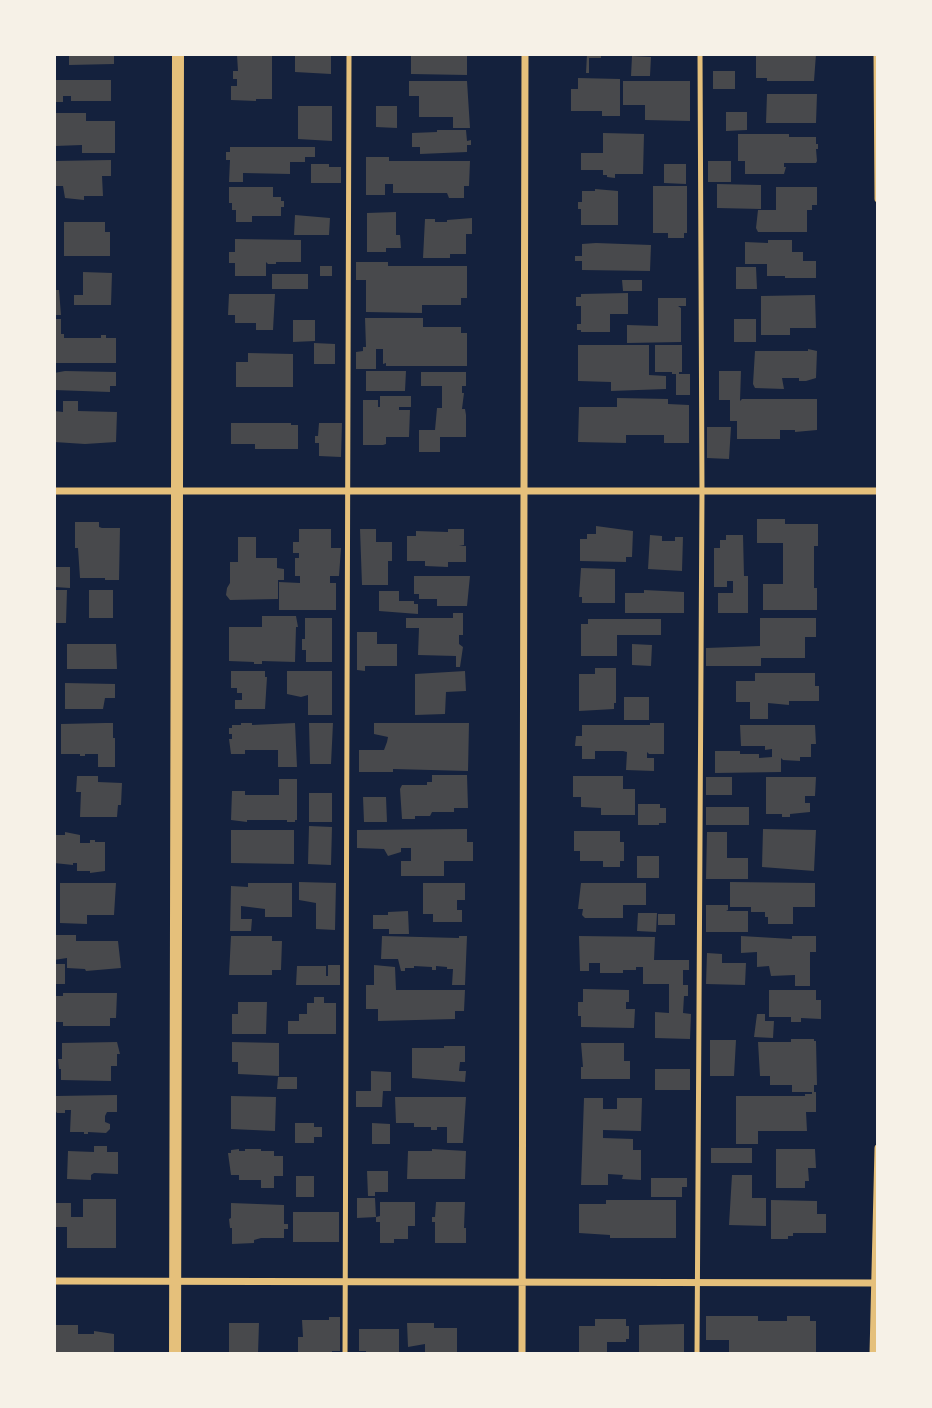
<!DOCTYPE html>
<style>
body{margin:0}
#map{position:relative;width:932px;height:1408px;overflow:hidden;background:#14213d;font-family:"Roboto Condensed",sans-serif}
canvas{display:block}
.frame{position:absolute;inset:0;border:56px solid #f6f1e7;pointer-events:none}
</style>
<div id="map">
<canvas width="932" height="1408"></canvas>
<div class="frame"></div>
</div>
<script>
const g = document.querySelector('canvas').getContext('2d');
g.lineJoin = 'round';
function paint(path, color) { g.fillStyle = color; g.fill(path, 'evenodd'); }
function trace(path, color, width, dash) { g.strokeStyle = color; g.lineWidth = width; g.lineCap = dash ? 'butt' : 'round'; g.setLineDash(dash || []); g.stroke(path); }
paint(new Path2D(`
 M 69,54 L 114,54 L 114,64 L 69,65 Z
 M 295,54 L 331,54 L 331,74 L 295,72 Z
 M 411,54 L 467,54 L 467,75 L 411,74 Z
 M 587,54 L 601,54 L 601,58 L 589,58 L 589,73 L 586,73 Z
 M 756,54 L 816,54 L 814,81 L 767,81 L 767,78 L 756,78 Z
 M 237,55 L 272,55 L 272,99 L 256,99 L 256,101 L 231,100 L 231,86 L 237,86 L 237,79 L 233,79 L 233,71 L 238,71 Z
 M 632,56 L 651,57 L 650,76 L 631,76 Z
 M 713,71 L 735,71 L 735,89 L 713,89 Z
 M 578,78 L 620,79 L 620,116 L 602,116 L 602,111 L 571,111 L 571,89 L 578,89 Z
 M 54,80 L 111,80 L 111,101 L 71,101 L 71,96 L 63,96 L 63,102 L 54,102 Z
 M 409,81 L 467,81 L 470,128 L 453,128 L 453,117 L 419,117 L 419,96 L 409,96 Z
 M 623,81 L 690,81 L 690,121 L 645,120 L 645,105 L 623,105 Z
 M 767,94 L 817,94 L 816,123 L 766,123 Z
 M 298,106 L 332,106 L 332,141 L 298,139 Z
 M 376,106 L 397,106 L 397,128 L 376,127 Z
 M 726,112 L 747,112 L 747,130 L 726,131 Z
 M 55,113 L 86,113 L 86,121 L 115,121 L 115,153 L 82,153 L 82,145 L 55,146 Z
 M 437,130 L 466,130 L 467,141 L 471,140 L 471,145 L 467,145 L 467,152 L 420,154 L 420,147 L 412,147 L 412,133 L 437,132 Z
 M 603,133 L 644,134 L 643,174 L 615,174 L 615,178 L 607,177 L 607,175 L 603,175 L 603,170 L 581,170 L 581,153 L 603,153 Z
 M 738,134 L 789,134 L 789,137 L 816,137 L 816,144 L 818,144 L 818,149 L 816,149 L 817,161 L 816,163 L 784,163 L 784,167 L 786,167 L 784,174 L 745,174 L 745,161 L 738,161 Z
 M 230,147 L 315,147 L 315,157 L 305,157 L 305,162 L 290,162 L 290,174 L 243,173 L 243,182 L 229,182 L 230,160 L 226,160 L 226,152 L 230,152 Z
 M 366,157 L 389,157 L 389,161 L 470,161 L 469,186 L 464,186 L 464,198 L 449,198 L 447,193 L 393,193 L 393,184 L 385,184 L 385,195 L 366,195 Z
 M 111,160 L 111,176 L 102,176 L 103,196 L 84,196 L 84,200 L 65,198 L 63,186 L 54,186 L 54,161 Z
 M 708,161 L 731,161 L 731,182 L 708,182 Z
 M 311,164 L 329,164 L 329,167 L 341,167 L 341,183 L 311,183 Z
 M 664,164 L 686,164 L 686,184 L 664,183 Z
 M 717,184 L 761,185 L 761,209 L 717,208 Z
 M 653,186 L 687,186 L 687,233 L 684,233 L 684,238 L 668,238 L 668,233 L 653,233 Z
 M 229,187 L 273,187 L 273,197 L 281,197 L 281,201 L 284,201 L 284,207 L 281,207 L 281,216 L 252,216 L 252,222 L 236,222 L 236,210 L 232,210 L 232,203 L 229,203 Z
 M 776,187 L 817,187 L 817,205 L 812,205 L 812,210 L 807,210 L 807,232 L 758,232 L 756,228 L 758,210 L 776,210 Z
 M 595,189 L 618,191 L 618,225 L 581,225 L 581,209 L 578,209 L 578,202 L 582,202 L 582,191 L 595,191 Z
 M 396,212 L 396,235 L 400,235 L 401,248 L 386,248 L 386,252 L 367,252 L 367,213 Z
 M 295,215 L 330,218 L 329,235 L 294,235 Z
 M 472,218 L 472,234 L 466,234 L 466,254 L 450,254 L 450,258 L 423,258 L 425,219 L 435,219 L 435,222 L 447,222 L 447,220 Z
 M 64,222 L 105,222 L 105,232 L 110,232 L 110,256 L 64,256 Z
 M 235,239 L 301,240 L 301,262 L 276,262 L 276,264 L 268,264 L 266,262 L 266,276 L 235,276 L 235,263 L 229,263 L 229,252 L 235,252 Z
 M 768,240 L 792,240 L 792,252 L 803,252 L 803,261 L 816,261 L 816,278 L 785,278 L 785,276 L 767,276 L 767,264 L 745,264 L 745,242 L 768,243 Z
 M 596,243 L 651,245 L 650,271 L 582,270 L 582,261 L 575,261 L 575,256 L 582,256 L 582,244 Z
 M 356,262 L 388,262 L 388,266 L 467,266 L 467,298 L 461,298 L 461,305 L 422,305 L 422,313 L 366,312 L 366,280 L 356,280 Z
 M 320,266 L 332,266 L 332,276 L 320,276 Z
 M 736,267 L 756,267 L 757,289 L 736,289 Z
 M 83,272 L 112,273 L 111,305 L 74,305 L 74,295 L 83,295 Z
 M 272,274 L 308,274 L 308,289 L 272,289 Z
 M 622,280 L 642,280 L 642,291 L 623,291 Z
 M 54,290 L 59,290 L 61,315 L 54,315 Z
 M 628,293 L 628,314 L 610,314 L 610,332 L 581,332 L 581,330 L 577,330 L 577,324 L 581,324 L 581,306 L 576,306 L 576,297 L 581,297 L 581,294 Z
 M 229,294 L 275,294 L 273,330 L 256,330 L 256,323 L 235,323 L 235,315 L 228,315 Z
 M 815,295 L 816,328 L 790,328 L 790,335 L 761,335 L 761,296 Z
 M 658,298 L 686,298 L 686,306 L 678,306 L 681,308 L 681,342 L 627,343 L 627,325 L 658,326 Z
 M 365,318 L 423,318 L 423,327 L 461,327 L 461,333 L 467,333 L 467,366 L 386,366 L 386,363 L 383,364 L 383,349 L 376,349 L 376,369 L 356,369 L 356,352 L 363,351 L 363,347 L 366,347 Z
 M 54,319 L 61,319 L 61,334 L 64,334 L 64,338 L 101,338 L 101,335 L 106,335 L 106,338 L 116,338 L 116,363 L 54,363 Z
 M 734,319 L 756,319 L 756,342 L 734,342 Z
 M 293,320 L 315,320 L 315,341 L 293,342 Z
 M 314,343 L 335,344 L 335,364 L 314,364 Z
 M 578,345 L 649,345 L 649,375 L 666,376 L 666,389 L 611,391 L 611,382 L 578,381 Z
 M 655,345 L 682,345 L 682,372 L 679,372 L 679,374 L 690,374 L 690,395 L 676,395 L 676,374 L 672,374 L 672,372 L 655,372 Z
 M 808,349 L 817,351 L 816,378 L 806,381 L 799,381 L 799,378 L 782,378 L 784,389 L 755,388 L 753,384 L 755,351 L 808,351 Z
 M 248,353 L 293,354 L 293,387 L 236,387 L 236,362 L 248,362 Z
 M 65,371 L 116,372 L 116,386 L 110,386 L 110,392 L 54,390 L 54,373 Z
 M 366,371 L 406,371 L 405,391 L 366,391 Z
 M 719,371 L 741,371 L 740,401 L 742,399 L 817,399 L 817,430 L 795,432 L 795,430 L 780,430 L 780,439 L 737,439 L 737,421 L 730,421 L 730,400 L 719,400 Z
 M 421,372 L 466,372 L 466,386 L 462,386 L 462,393 L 464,393 L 462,409 L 465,409 L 466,415 L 466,437 L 440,437 L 440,452 L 419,452 L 419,430 L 435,430 L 437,408 L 442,408 L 442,386 L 421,386 Z
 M 380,396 L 411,396 L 411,407 L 399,407 L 399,410 L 410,410 L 409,437 L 386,437 L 386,444 L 383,445 L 363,445 L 363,400 L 378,400 L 378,407 L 380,407 Z
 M 617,398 L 668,399 L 668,404 L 689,405 L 689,443 L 664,443 L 664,435 L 626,435 L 626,443 L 578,442 L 579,407 L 617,407 Z
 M 63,401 L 78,401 L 78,411 L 117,412 L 116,442 L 85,444 L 54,442 L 54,411 L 63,412 Z
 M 231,423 L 291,423 L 291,425 L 298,425 L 298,449 L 255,449 L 255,444 L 231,444 Z
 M 319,423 L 342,423 L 341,457 L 319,456 L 319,443 L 315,443 L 315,436 L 318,436 Z
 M 707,427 L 731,427 L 729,459 L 707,458 Z
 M 757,519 L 785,519 L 785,524 L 818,524 L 818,546 L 814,546 L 814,588 L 817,588 L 817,610 L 763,610 L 763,584 L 783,584 L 783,543 L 757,543 Z
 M 75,522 L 99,522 L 99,527 L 102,528 L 120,528 L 119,580 L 105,580 L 105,578 L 80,578 L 78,548 L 75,548 Z
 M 596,526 L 633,531 L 632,557 L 626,557 L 626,562 L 580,561 L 580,539 L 587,539 L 587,534 L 596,534 Z
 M 299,529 L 331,529 L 331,548 L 341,548 L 339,576 L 330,576 L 330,583 L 336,583 L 336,610 L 279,610 L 279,582 L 300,583 L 300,576 L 295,576 L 295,558 L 299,558 L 299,553 L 293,553 L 293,542 L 299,542 Z
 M 360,529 L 376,529 L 376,542 L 392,542 L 392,561 L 388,561 L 388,585 L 362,585 Z
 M 448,529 L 464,529 L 464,545 L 459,546 L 466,546 L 466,562 L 448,562 L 448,567 L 425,566 L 425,561 L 407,561 L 407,536 L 416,536 L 416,531 L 448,532 Z
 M 650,535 L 662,536 L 662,541 L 675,541 L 675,537 L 683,537 L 682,571 L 648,569 Z
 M 726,535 L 743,535 L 744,576 L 748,576 L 748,613 L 718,613 L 718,593 L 733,593 L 733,581 L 727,581 L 727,587 L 714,587 L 714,548 L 720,548 L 720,540 L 726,540 Z
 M 238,537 L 256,537 L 256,558 L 277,558 L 277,568 L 284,569 L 284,580 L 278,580 L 278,599 L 230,600 L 226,595 L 227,588 L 230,583 L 230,562 L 238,562 Z
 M 54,567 L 70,567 L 70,588 L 54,587 Z
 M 581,568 L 615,569 L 615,603 L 582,603 L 582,597 L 579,597 Z
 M 414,576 L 470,576 L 467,606 L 437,606 L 437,599 L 419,599 L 419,594 L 414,594 Z
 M 54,590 L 67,590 L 66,623 L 54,623 Z
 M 89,590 L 113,590 L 113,618 L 89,618 Z
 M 644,590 L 684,592 L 684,613 L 625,613 L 625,593 L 644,593 Z
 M 379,591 L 399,591 L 399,601 L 414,601 L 414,604 L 418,604 L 418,614 L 379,611 Z
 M 453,613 L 463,613 L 463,635 L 459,635 L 459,644 L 463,647 L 460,667 L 456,667 L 456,656 L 418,655 L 419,628 L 406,628 L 406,618 L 453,618 Z
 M 262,616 L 296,616 L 298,627 L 296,627 L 295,662 L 262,661 L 262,664 L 254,664 L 254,662 L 229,661 L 229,627 L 262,627 Z
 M 305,618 L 332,618 L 332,662 L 306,662 L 306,650 L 302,650 L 302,639 L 305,639 Z
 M 760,618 L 816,618 L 816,637 L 805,637 L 805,658 L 761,658 L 761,666 L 706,666 L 706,648 L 760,646 Z
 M 588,619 L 661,619 L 661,635 L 617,635 L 617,656 L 581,656 L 581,624 L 588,624 Z
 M 357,632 L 377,632 L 377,644 L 397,644 L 397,666 L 365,666 L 365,671 L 357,670 Z
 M 67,644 L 116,644 L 117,669 L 67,669 Z
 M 632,644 L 652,645 L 651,666 L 632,665 Z
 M 595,668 L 616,668 L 616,703 L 614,703 L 614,709 L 579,711 L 579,674 L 595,674 Z
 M 231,671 L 265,671 L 265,677 L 267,677 L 265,709 L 235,709 L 235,700 L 242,700 L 242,693 L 237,693 L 237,688 L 231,688 Z
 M 287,671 L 332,671 L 332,715 L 308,715 L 308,695 L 301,697 L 287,694 Z
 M 465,671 L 466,691 L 446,692 L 445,714 L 415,715 L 415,674 Z
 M 755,673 L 815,673 L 815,686 L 819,686 L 819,701 L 789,701 L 789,705 L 768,703 L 768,719 L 750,719 L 750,702 L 736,702 L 736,681 L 755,681 Z
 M 65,683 L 115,684 L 115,698 L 105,698 L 103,709 L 65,709 Z
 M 624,697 L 649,697 L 649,720 L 624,720 Z
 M 105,723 L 113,723 L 113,738 L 115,738 L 115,767 L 98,767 L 98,754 L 85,754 L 85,756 L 80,756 L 80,754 L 61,754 L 61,724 Z
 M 241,723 L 252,723 L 252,725 L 295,723 L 297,767 L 278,767 L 278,750 L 245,750 L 245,754 L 231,754 L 229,739 L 232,739 L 232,734 L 229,734 L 229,728 L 232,728 L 232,725 L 241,725 Z
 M 309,723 L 333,723 L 331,764 L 310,764 Z
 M 374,723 L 469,723 L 468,771 L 393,769 L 393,772 L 359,772 L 359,750 L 384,750 L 387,742 L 388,737 L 374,734 Z
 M 650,723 L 664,723 L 664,754 L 649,754 L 647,752 L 647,758 L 654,758 L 654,771 L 626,770 L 627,752 L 623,751 L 595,751 L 595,759 L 582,759 L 582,746 L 575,746 L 576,736 L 582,736 L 582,725 L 650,725 Z
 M 740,725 L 815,725 L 816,744 L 811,744 L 811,757 L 800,757 L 800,761 L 783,760 L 781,758 L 781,772 L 715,773 L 715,751 L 740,751 L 740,754 L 759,754 L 759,758 L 772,757 L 772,749 L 765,750 L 765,746 L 741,746 Z
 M 432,775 L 467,775 L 468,808 L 454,808 L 454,812 L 432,812 L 430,816 L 415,816 L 415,819 L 402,819 L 400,789 L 402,785 L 427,785 L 427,782 L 432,782 Z
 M 77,776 L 98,776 L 98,782 L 122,783 L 121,805 L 118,805 L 117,817 L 80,817 L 81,792 L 76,792 Z
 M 573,776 L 623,776 L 623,789 L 635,789 L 635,815 L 601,815 L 601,808 L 581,807 L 581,797 L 573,797 Z
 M 706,777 L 732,777 L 732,795 L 706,795 Z
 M 766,777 L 816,777 L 815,796 L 805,796 L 805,803 L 810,803 L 810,812 L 790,814 L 790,817 L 782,817 L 782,814 L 766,814 Z
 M 279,779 L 297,779 L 297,820 L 295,820 L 295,822 L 287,822 L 287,820 L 247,820 L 247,822 L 231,820 L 232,791 L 245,791 L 245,795 L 279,795 Z
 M 309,793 L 332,793 L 332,822 L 309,822 Z
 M 363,797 L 386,797 L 387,822 L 364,822 Z
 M 638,804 L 660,804 L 660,808 L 666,808 L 666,823 L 659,823 L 659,825 L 638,825 Z
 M 706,807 L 749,807 L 749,825 L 706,825 Z
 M 309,826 L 332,827 L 331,865 L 308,864 Z
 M 467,829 L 467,842 L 473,842 L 473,861 L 444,861 L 444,876 L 401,876 L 401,861 L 411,861 L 411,848 L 401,848 L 401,852 L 388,856 L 384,849 L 357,848 L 357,830 Z
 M 763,829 L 816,830 L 814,871 L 762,867 Z
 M 231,830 L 294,830 L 294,864 L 231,863 Z
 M 574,831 L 620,831 L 620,842 L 624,842 L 624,861 L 620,861 L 620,867 L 603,867 L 603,861 L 580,861 L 580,851 L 574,851 Z
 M 65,832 L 80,835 L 80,843 L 90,843 L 90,840 L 95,840 L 95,842 L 105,842 L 105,871 L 90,873 L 90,871 L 77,871 L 77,863 L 73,863 L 73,865 L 54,863 L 54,835 L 65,835 Z
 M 707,832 L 727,832 L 727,858 L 748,858 L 748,879 L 706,879 Z
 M 637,856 L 659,856 L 659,878 L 637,878 Z
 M 299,882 L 336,883 L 335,930 L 316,929 L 316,903 L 299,900 Z
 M 730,882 L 815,883 L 815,907 L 793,907 L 793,924 L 768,924 L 768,917 L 765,917 L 765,912 L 751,912 L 751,907 L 730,907 Z
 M 60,883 L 116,883 L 114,915 L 87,915 L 87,924 L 60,923 Z
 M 248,883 L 292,883 L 292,917 L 265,917 L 265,909 L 241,906 L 241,919 L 252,919 L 251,931 L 230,931 L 231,886 L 248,887 Z
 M 423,883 L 465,883 L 465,900 L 457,900 L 457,910 L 462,910 L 462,922 L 433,922 L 433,914 L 423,914 Z
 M 581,883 L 646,883 L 646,905 L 623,905 L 623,918 L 585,918 L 582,915 L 583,909 L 578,909 Z
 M 706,905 L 728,905 L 728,910 L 726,911 L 748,911 L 748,932 L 706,932 Z
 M 408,911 L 409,934 L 389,934 L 389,929 L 373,929 L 373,915 L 388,915 L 388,912 Z
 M 638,913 L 657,913 L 656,932 L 637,931 Z
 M 658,914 L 675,914 L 675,925 L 658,925 Z
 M 54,935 L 76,935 L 76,941 L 118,941 L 121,968 L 86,971 L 85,969 L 67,968 L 67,958 L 54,960 Z
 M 231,936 L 272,936 L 272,941 L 282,941 L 281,970 L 272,970 L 272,975 L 229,975 Z
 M 382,936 L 459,938 L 459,936 L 467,936 L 465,985 L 452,985 L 453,969 L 447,969 L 447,967 L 436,966 L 436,970 L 432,970 L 432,967 L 414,966 L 414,968 L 405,968 L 405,971 L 401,971 L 398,959 L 381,959 Z
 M 579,936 L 655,937 L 654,960 L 689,960 L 689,970 L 683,970 L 683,985 L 688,985 L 688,996 L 684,996 L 683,1013 L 691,1014 L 690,1039 L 655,1038 L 655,1012 L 669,1013 L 669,984 L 643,984 L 643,967 L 636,967 L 636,970 L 623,970 L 623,973 L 600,973 L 600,963 L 589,963 L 589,971 L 580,971 Z
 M 741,936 L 792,939 L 792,936 L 816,936 L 816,952 L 810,952 L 810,986 L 795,986 L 795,975 L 771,976 L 769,966 L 757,967 L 757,952 L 741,953 Z
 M 707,953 L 722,954 L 722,963 L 746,963 L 745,985 L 706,984 Z
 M 54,964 L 65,964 L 65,984 L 54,984 Z
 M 328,965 L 340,965 L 340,985 L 296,985 L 297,966 L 326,966 L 326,976 L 328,976 Z
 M 374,965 L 395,967 L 396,990 L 465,990 L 464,1011 L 455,1011 L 455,1019 L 378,1021 L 378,1009 L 366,1009 L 366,985 L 374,985 Z
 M 583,989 L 629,990 L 629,1002 L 626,1002 L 626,1009 L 635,1009 L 634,1028 L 581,1027 L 581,1016 L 578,1016 L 578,1002 L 583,1002 Z
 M 769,990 L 816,990 L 816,1000 L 821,1000 L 821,1019 L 801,1018 L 801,1022 L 791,1022 L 791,1017 L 769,1017 Z
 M 63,993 L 117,993 L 116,1018 L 110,1018 L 110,1026 L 63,1026 L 63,1022 L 54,1022 L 54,996 L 63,996 Z
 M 314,997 L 324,997 L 324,1003 L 336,1003 L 336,1034 L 288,1034 L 288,1021 L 299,1021 L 299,1014 L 307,1014 L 307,1003 L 314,1003 Z
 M 238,1002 L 267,1002 L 266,1034 L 232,1034 L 232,1014 L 238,1014 Z
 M 757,1014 L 765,1014 L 765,1021 L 774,1021 L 773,1038 L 754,1037 Z
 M 791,1039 L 814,1039 L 814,1041 L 816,1041 L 817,1085 L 814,1085 L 814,1092 L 792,1092 L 792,1085 L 770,1085 L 770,1076 L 760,1076 L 758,1042 L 791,1042 Z
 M 710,1040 L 736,1040 L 734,1076 L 710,1076 Z
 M 117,1042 L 120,1054 L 117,1054 L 117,1066 L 111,1066 L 111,1081 L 61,1080 L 61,1069 L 59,1069 L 58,1059 L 62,1059 L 62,1043 Z
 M 232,1042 L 279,1043 L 279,1076 L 238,1074 L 238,1062 L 232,1062 Z
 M 581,1043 L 624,1043 L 624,1061 L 630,1061 L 630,1079 L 581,1079 L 581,1067 L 583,1067 Z
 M 444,1046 L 465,1046 L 465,1062 L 460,1062 L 459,1071 L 466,1071 L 465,1082 L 412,1078 L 412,1048 L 444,1048 Z
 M 655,1069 L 690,1069 L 690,1090 L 655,1090 Z
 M 371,1071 L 391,1072 L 391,1091 L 383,1091 L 382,1107 L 356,1107 L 356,1091 L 371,1091 Z
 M 278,1077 L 297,1077 L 297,1089 L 277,1089 Z
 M 812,1092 L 816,1092 L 816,1112 L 806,1112 L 807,1131 L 758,1131 L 758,1144 L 736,1144 L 736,1096 L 805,1096 L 805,1094 L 812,1094 Z
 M 117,1095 L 117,1112 L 107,1112 L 105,1116 L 105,1122 L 110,1124 L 110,1129 L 106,1133 L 88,1132 L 88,1134 L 84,1134 L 84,1132 L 70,1132 L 71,1110 L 65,1110 L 65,1113 L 57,1113 L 55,1110 L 56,1096 Z
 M 231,1096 L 276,1097 L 275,1131 L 231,1129 Z
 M 395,1097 L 466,1097 L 463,1143 L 447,1143 L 447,1127 L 437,1127 L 437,1130 L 431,1130 L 431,1127 L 414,1127 L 414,1123 L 396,1123 Z
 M 584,1098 L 603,1098 L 603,1109 L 617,1109 L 617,1098 L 642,1098 L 641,1131 L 603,1130 L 603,1138 L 633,1139 L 633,1150 L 641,1150 L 641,1180 L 622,1179 L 623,1175 L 608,1174 L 608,1185 L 581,1185 Z
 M 295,1123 L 314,1123 L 314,1127 L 322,1127 L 322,1137 L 314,1137 L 314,1143 L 295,1143 Z
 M 372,1123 L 390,1124 L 390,1144 L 372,1144 Z
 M 94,1146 L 107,1146 L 107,1152 L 118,1152 L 118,1174 L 94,1173 L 91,1175 L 91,1180 L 67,1179 L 68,1151 L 94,1152 Z
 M 711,1148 L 752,1148 L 752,1163 L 711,1163 Z
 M 239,1149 L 239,1151 L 245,1151 L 245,1149 L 261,1149 L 261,1151 L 274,1151 L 274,1156 L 283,1156 L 283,1176 L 274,1176 L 274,1188 L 261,1188 L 261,1180 L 239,1180 L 239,1175 L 231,1175 L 228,1153 L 231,1153 L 231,1150 Z
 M 432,1149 L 466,1151 L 465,1179 L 407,1179 L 408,1151 L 432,1151 Z
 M 776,1149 L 815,1149 L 816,1168 L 808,1168 L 809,1181 L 805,1181 L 805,1188 L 776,1188 Z
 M 367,1171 L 388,1171 L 388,1192 L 375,1192 L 375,1196 L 368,1196 Z
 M 732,1175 L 752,1175 L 752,1198 L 766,1198 L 766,1226 L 729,1225 Z
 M 296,1176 L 314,1176 L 314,1197 L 296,1197 Z
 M 651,1178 L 687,1178 L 687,1187 L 682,1187 L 682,1197 L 651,1197 Z
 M 357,1198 L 375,1198 L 376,1217 L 380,1216 L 380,1202 L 415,1202 L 415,1226 L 408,1226 L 408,1239 L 394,1239 L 394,1243 L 380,1243 L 380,1222 L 376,1222 L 376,1217 L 357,1218 Z
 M 83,1199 L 116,1199 L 116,1248 L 67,1248 L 67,1227 L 54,1227 L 54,1203 L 71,1203 L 71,1217 L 83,1217 Z
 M 606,1200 L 676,1200 L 676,1238 L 610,1238 L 610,1235 L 579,1233 L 579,1204 L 606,1204 Z
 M 771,1200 L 817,1201 L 817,1214 L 826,1214 L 826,1233 L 793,1233 L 793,1236 L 788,1236 L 788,1239 L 771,1239 Z
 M 436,1202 L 465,1202 L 464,1228 L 466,1228 L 466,1243 L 435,1243 L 435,1222 L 432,1222 L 432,1217 L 435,1217 Z
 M 231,1203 L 284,1205 L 284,1224 L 288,1224 L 288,1229 L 284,1229 L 284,1238 L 261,1238 L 254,1240 L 254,1243 L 232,1244 L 232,1228 L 230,1228 L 229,1219 L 231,1218 Z
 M 293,1212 L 339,1212 L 339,1242 L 293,1242 Z
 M 706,1316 L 758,1316 L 758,1321 L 787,1321 L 787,1316 L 810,1316 L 810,1321 L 816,1321 L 816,1354 L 729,1354 L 729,1340 L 706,1340 Z
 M 329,1317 L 340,1317 L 340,1351 L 332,1351 L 332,1354 L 298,1354 L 298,1337 L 303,1337 L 302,1320 L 329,1320 Z
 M 595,1319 L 626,1319 L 626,1326 L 629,1326 L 629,1339 L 626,1339 L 626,1342 L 607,1342 L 607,1354 L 579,1354 L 579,1326 L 595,1326 Z
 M 229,1323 L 259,1323 L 258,1354 L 229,1354 Z
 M 407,1323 L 434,1323 L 434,1328 L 457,1328 L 457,1354 L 425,1354 L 425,1344 L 408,1347 Z
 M 684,1324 L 684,1354 L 639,1354 L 639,1325 Z
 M 54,1325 L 78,1325 L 78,1334 L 94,1334 L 94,1331 L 114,1334 L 114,1354 L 54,1354 Z
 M 359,1329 L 399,1329 L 399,1354 L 366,1354 L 366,1351 L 359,1351 Z`), '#48494c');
trace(new Path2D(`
 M 345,1354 L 349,54
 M 697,1354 L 702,491 L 700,54`), '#e5c07b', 5);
trace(new Path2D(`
 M 877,54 L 878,199
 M 54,491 L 878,491
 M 54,1281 L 878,1283
 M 522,1354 L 525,54
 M 873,1354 L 878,1148`), '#e5c07b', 7);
trace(new Path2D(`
 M 175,1354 L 178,54`), '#e5c07b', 12);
</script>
